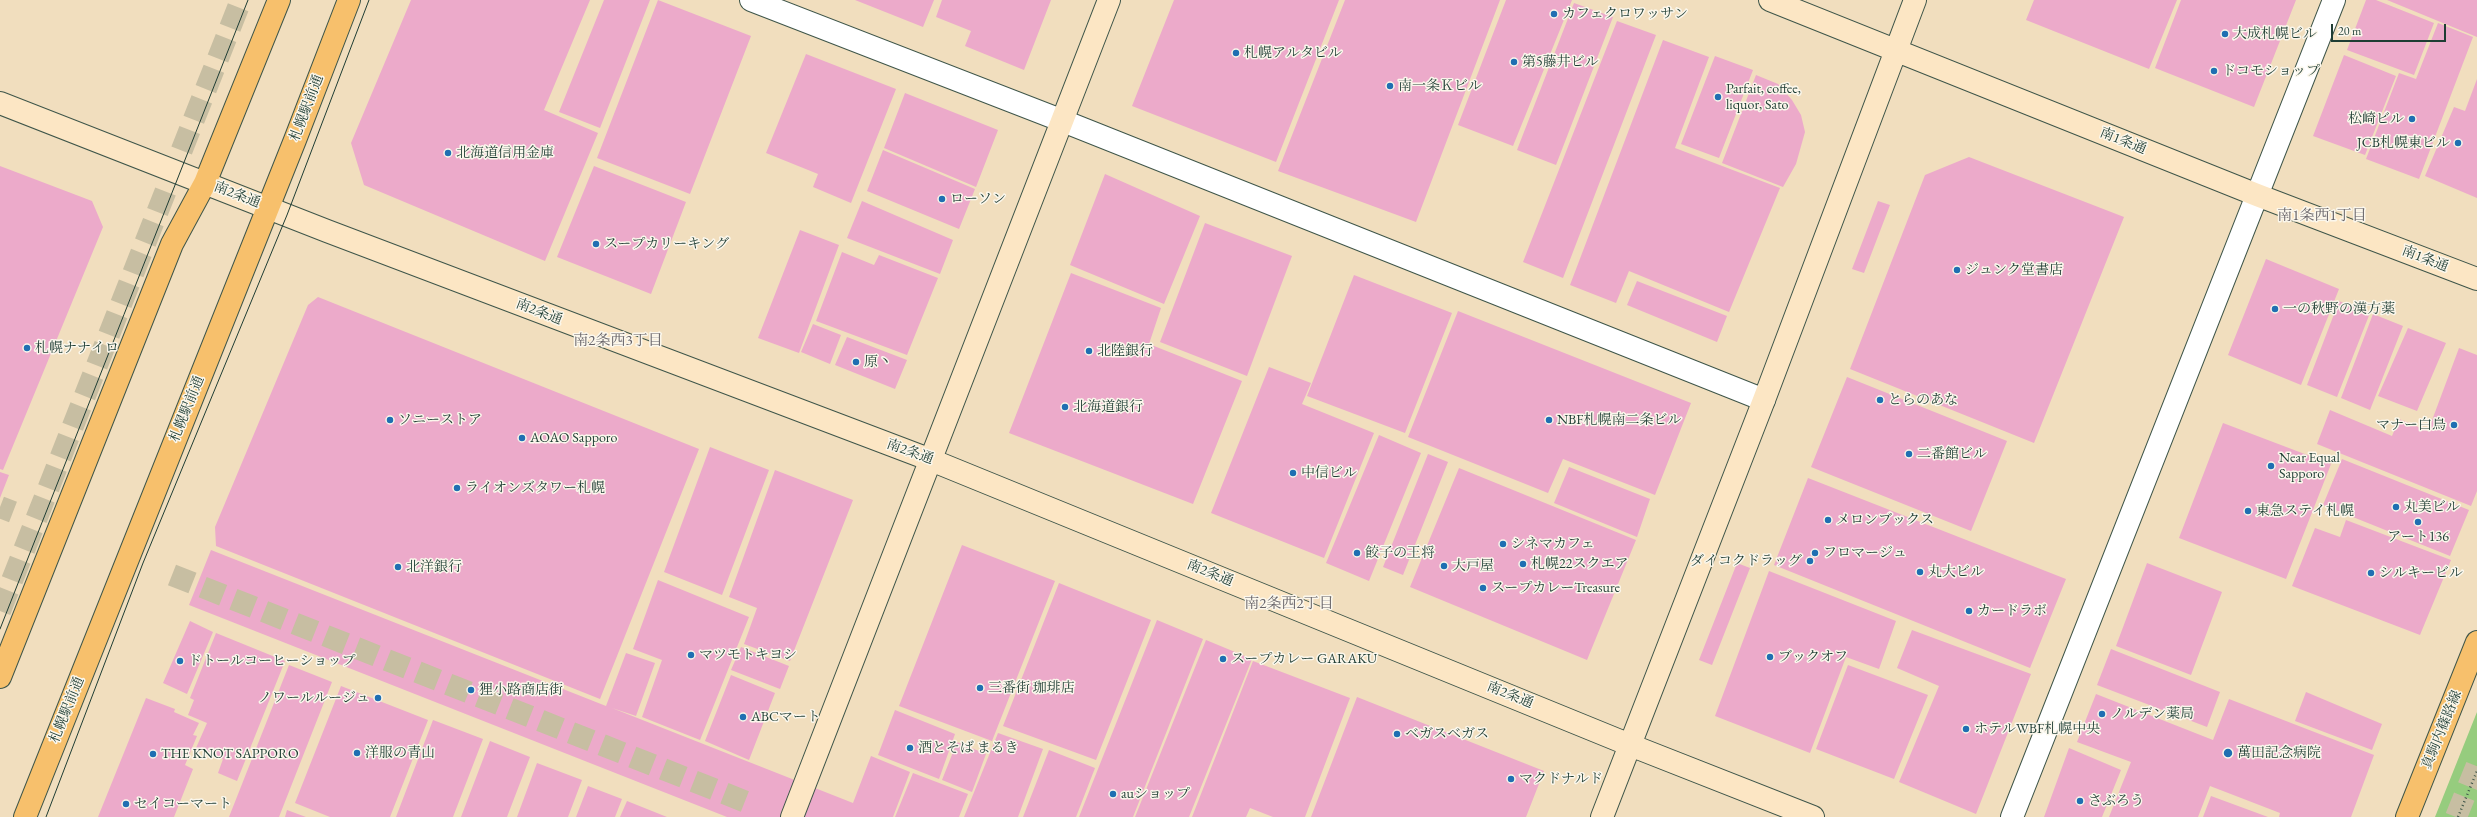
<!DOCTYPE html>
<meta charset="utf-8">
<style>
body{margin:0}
#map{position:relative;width:2477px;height:817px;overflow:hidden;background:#f1debe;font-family:"EB Garamond",serif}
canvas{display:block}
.scale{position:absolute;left:2331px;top:24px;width:115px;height:18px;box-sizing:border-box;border:2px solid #1f3d34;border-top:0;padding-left:5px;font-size:12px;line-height:14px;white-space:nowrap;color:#1f3d34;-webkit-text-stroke:3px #fbf7ec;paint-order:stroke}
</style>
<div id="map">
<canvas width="2477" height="817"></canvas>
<div class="scale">20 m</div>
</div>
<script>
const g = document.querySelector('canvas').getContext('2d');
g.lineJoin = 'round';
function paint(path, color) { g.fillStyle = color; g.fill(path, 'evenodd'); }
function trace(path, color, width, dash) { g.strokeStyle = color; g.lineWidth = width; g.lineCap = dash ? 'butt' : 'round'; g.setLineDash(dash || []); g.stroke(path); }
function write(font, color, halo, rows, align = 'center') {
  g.font = font + ' "EB Garamond","Noto Serif JP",serif'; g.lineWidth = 3; g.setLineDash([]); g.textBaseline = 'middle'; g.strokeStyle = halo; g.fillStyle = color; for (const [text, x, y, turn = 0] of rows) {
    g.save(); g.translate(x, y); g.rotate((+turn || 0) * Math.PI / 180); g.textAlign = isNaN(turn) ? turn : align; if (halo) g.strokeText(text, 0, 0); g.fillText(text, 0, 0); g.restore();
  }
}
paint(new Path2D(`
 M 2477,712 L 2477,817 L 2435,817 Z`), '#96cc7e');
paint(new Path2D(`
 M 411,0 L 590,0 L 544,110 L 598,133 L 545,261 L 364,185 L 351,143 Z
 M 604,0 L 650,0 L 600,128 L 559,112 Z
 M 658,0 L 751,36 L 690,194 L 597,158 Z
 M 855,0 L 934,0 L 923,27 Z
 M 942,0 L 1051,0 L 1024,70 L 965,46 L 971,31 L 936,17 Z
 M 1174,0 L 1339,0 L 1276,162 L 1132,106 Z
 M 1345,0 L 1500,0 L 1416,222 L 1278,171 Z
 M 1506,0 L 1572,0 L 1513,146 L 1458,125 Z
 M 2034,0 L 2177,0 L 2149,69 L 2026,20 Z
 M 2181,0 L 2296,0 L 2254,107 L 2155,68 Z
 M 2366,0 L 2376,0 L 2434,23 L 2414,75 L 2347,50 Z
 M 2387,0 L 2477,0 L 2477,37 Z
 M 1574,3 L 1613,17 L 1556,165 L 1517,150 Z
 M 1617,21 L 1656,35 L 1563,278 L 1523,262 Z
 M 2438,23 L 2473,37 L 2419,179 L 2366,159 L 2399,73 L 2416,79 Z
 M 1663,40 L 1709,57 L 1675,148 L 1780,188 L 1729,312 L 1629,271 L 1616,303 L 1570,285 Z
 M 806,54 L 896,89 L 851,203 L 813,187 L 818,174 L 766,153 Z
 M 2344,55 L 2396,76 L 2365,155 L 2313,136 Z
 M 1715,56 L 1753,70 L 1719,158 L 1681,144 Z
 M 1756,75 L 1778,84 L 1792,100 L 1801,115 L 1805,132 L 1796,164 L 1783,187 L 1722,163 Z
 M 2477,79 L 2477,198 L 2425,176 L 2454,107 L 2465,111 Z
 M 905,93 L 998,130 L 976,187 L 884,148 Z
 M 883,150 L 975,189 L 959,229 L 867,191 Z
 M 1969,157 L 2124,217 L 2034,443 L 1850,369 L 1925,175 Z
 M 0,166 L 92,201 L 103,227 L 3,470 L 0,469 Z
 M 594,166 L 686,202 L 651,294 L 557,257 Z
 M 1105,174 L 1200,216 L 1164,304 L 1070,265 Z
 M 862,201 L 953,240 L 940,274 L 847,238 Z
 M 1878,201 L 1890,205 L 1864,273 L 1852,269 Z
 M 1205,223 L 1292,256 L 1247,376 L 1160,342 Z
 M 800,230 L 839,245 L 799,353 L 758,338 Z
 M 842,252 L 874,265 L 879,255 L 938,278 L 907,355 L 816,321 Z
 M 2266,259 L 2339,289 L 2301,385 L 2228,355 Z
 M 1071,273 L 1161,308 L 1149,344 L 1242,381 L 1193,504 L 1009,433 Z
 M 1354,275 L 1452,313 L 1405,433 L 1307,396 Z
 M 1637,281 L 1727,316 L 1717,342 L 1627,305 Z
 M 318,297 L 699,449 L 600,699 L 216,546 L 215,527 L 308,305 Z
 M 2339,301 L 2370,313 L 2337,397 L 2307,385 Z
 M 1458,311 L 1691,403 L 1655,495 L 1563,459 L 1548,493 L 1408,437 Z
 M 2373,314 L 2403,326 L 2370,410 L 2341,398 Z
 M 813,324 L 841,335 L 830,364 L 801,352 Z
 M 2408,328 L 2446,343 L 2417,411 L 2378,396 Z
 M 847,337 L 907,360 L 895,389 L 835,365 Z
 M 2459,348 L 2477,355 L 2477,491 L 2471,506 L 2317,444 L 2330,410 L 2392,436 L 2399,419 L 2428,431 Z
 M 1269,367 L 1311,383 L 1302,404 L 1374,433 L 1324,558 L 1211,513 Z
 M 1847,377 L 2007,441 L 1971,531 L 1811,467 Z
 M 2223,423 L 2331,464 L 2286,579 L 2179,538 Z
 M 1379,435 L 1421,453 L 1369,581 L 1326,563 Z
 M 710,447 L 769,470 L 722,595 L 664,572 Z
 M 1428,454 L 1448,462 L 1403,575 L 1383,567 Z
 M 2342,459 L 2469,510 L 2450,556 L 2323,505 Z
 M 1569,467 L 1650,499 L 1637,537 L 1554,503 Z
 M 1459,468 L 1636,540 L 1587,660 L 1410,587 Z
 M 775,470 L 853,500 L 790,661 L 744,644 L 757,608 L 729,597 Z
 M 0,472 L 9,475 L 0,498 Z
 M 1808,478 L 2066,579 L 2030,668 L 1774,565 Z
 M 2346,520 L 2451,560 L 2420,635 L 2292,586 L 2315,528 L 2340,537 Z
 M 962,545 L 1055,581 L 992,741 L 899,706 Z
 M 211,550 L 606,706 L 626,653 L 655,663 L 636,716 L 612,708 L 853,803 L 871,756 L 910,772 L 893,817 L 727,817 L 189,605 Z
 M 1737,563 L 1750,568 L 1712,665 L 1699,660 Z
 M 2147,563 L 2222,592 L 2191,675 L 2116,646 Z
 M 1769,571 L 1896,621 L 1879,669 L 1846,657 L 1810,753 L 1715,716 Z
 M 658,580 L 749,617 L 700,740 L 642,717 L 662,660 L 633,649 Z
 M 1059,583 L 1151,620 L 1096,760 L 1003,726 Z
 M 1157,620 L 1203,639 L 1133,817 L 1079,817 Z
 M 190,621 L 213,632 L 187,694 L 163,683 Z
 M 1912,630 L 2031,674 L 1976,814 L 1899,782 L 1939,686 L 1897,668 Z
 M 216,633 L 285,661 L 237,781 L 218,773 L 223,759 L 196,748 L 207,723 L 188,715 L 194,700 L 190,698 Z
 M 1206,640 L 1252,659 L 1189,817 L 1135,817 Z
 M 741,647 L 789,666 L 780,689 L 731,670 Z
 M 2111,649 L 2220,692 L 2207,727 L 2097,685 Z
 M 1253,661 L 1350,698 L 1305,817 L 1273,817 L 1250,808 L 1246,817 L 1192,817 Z
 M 289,665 L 332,682 L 279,817 L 229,817 Z
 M 1848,665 L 1928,695 L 1894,779 L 1816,749 Z
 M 731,675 L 775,693 L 749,760 L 705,741 Z
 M 341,686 L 428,720 L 390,817 L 330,817 L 295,803 Z
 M 2306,692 L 2382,724 L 2372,750 L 2295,721 Z
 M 2096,694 L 2213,740 L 2229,699 L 2374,755 L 2351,817 L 2279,817 L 2280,813 L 2210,786 L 2198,817 L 2109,817 L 2131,762 L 2077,742 Z
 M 1357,697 L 1544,771 L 1526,817 L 1311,817 Z
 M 146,698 L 175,709 L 174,712 L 199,723 L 193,735 L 197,736 L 185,765 L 193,769 L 174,817 L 98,817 Z
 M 895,710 L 955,734 L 939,779 L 878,755 Z
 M 433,720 L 483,739 L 453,817 L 396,817 Z
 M 998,733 L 1043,749 L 1018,817 L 964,817 Z
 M 490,741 L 530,757 L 507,817 L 461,817 Z
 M 957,742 L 986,754 L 972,792 L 942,780 Z
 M 2069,748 L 2121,770 L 2102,817 L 2044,817 Z
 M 1049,750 L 1095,768 L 1076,817 L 1023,817 Z
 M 537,763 L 582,780 L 568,817 L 517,817 Z
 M 913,773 L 968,794 L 959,817 L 895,817 Z
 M 588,786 L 622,799 L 615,817 L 576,817 Z
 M 2211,796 L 2268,817 L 2203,817 Z
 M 627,801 L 667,817 L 620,817 Z
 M 287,810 L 306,817 L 285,817 Z`), '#ecaaca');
trace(new Path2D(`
 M 0,507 L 13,512
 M 172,575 L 754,805
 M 0,611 L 241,0`), '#c7bea2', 22, [22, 11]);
trace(new Path2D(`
 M 2456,817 L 2477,765`), '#c7bea2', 22, [22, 11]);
const street = new Path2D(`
 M 751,0 L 1063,121 L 1764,400
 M 2012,817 L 2334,0`);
const secondary = new Path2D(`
 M 1770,0 L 2257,195 L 2477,279
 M 0,103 L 327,231 L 931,460 L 1630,745 L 1813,817
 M 792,817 L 1109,0
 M 1602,817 L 1764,400 L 1915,0`);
const primary = new Path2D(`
 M 2407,817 L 2477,642`);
const highway = new Path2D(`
 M 0,677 L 172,244 L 205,183 L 279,0
 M 25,817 L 295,140 L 349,0`);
trace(street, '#3e5549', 24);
trace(secondary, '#3e5549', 24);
trace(primary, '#3e5549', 24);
trace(highway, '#3e5549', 24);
trace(new Path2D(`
 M 2458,817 L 2477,771`), '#3e5549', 2.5, [1, 3]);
trace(street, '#fff', 22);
trace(secondary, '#fce6c4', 22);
trace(primary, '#f7c06c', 22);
trace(highway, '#f7c06c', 22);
trace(new Path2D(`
 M 0,629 L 248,0
 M 46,817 L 143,563 L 287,215 L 369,0`), '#1f3d34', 1);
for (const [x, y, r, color] of [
 [1554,14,4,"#1f6fb2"],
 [2225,34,4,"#1f6fb2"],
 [1236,53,4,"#1f6fb2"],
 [1514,62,4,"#1f6fb2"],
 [2214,71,4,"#1f6fb2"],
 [1390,86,4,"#1f6fb2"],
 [1718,97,4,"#1f6fb2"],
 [2412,119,4,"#1f6fb2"],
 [2458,143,4,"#1f6fb2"],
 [448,153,4,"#1f6fb2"],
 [942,199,4,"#1f6fb2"],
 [596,244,4,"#1f6fb2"],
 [1957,270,4,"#1f6fb2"],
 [2275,309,4,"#1f6fb2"],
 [27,348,4,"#1f6fb2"],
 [1089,351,4,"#1f6fb2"],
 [856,362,4,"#1f6fb2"],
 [1880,400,4,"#1f6fb2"],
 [1065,407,4,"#1f6fb2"],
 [390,420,4,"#1f6fb2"],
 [1549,420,4,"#1f6fb2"],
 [2454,425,4,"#1f6fb2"],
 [522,438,4,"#1f6fb2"],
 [1909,454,4,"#1f6fb2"],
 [2271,466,4,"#1f6fb2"],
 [1293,473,4,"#1f6fb2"],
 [457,488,4,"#1f6fb2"],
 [2396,507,4,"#1f6fb2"],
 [2248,511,4,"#1f6fb2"],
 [1828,520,4,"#1f6fb2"],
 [2418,522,4,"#1f6fb2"],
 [1503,544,4,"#1f6fb2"],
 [1357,553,4,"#1f6fb2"],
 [1815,553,4,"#1f6fb2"],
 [1810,561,4,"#1f6fb2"],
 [1523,564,4,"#1f6fb2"],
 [1444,566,4,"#1f6fb2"],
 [398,567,4,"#1f6fb2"],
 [1920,572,4,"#1f6fb2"],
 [2371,573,4,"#1f6fb2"],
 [1483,588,4,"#1f6fb2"],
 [1969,611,4,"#1f6fb2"],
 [691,655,4,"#1f6fb2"],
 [1770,657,4,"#1f6fb2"],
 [1223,659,4,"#1f6fb2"],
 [180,661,4,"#1f6fb2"],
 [980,688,4,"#1f6fb2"],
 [471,690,4,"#1f6fb2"],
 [378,698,4,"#1f6fb2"],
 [2102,714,4,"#1f6fb2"],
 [743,717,4,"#1f6fb2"],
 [1966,729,4,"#1f6fb2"],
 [1397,734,4,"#1f6fb2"],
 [910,748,4,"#1f6fb2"],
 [357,753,4,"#1f6fb2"],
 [2228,753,5,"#1f6fb2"],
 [153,754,4,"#1f6fb2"],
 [1511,779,4,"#1f6fb2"],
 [1113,794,4,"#1f6fb2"],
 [2080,801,4,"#1f6fb2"],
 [126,804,4,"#1f6fb2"]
]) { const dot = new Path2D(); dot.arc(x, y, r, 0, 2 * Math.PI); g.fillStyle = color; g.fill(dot); trace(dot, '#fbf7ec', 1.5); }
write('14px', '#1f3d34', '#fbf7ec', [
 ["カフェクロワッサン",1562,14],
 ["大成札幌ビル",2233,34],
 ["札幌アルタビル",1244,53],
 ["第5藤井ビル",1522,62],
 ["ドコモショップ",2222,71],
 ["南一条Ｋビル",1398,86],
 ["Parfait, coffee,",1726,89],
 ["liquor, Sato",1726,105],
 ["松崎ビル",2404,119,"right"],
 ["JCB札幌東ビル",2450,143,"right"],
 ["北海道信用金庫",456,153],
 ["ローソン",950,199],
 ["スープカリーキング",604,244],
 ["ジュンク堂書店",1965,270],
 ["一の秋野の漢方薬",2283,309],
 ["札幌ナナイロ",35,348],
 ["北陸銀行",1097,351],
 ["原丶",864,362],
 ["とらのあな",1888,400],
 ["北海道銀行",1073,407],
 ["ソニーストア",398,420],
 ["NBF札幌南二条ビル",1557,420],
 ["マナー白鳥",2446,425,"right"],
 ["AOAO Sapporo",530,438],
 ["二番館ビル",1917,454],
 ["Near Equal",2279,458],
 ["Sapporo",2279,474],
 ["中信ビル",1301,473],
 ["ライオンズタワー札幌",465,488],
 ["丸美ビル",2404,507],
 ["東急ステイ札幌",2256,511],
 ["メロンブックス",1836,520],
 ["アート136",2418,537,"center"],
 ["シネマカフェ",1511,544],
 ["餃子の王将",1365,553],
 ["フロマージュ",1823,553],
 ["ダイコクドラッグ",1802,561,"right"],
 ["札幌22スクエア",1531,564],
 ["大戸屋",1452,566],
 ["北洋銀行",406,567],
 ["丸大ビル",1928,572],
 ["シルキービル",2379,573],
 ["スープカレーTreasure",1491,588],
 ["カードラボ",1977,611],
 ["マツモトキヨシ",699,655],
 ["ブックオフ",1778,657],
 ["スープカレー GARAKU",1231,659],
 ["ドトールコーヒーショップ",188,661],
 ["三番街 珈琲店",988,688],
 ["狸小路商店街",479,690],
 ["ノワールルージュ",370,698,"right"],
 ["ノルデン薬局",2110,714],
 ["ABCマート",751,717],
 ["ホテルWBF札幌中央",1974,729],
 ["ベガスベガス",1405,734],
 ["酒とそば まるき",918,748],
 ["洋服の青山",365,753],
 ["萬田記念病院",2237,753],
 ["THE KNOT SAPPORO",161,754],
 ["マクドナルド",1519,779],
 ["auショップ",1121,794],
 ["さぶろう",2088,801],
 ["セイコーマート",134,804]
], 'left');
write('14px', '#1f3d34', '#fbf7ec', [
 ["札幌駅前通",307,108,-69],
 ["南1条通",2123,141,22],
 ["南2条通",237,195,21],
 ["南1条通",2425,259,21],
 ["南2条通",539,312,21],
 ["札幌駅前通",187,409,-68],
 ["南2条通",910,452,20],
 ["南2条通",1210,573,22],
 ["南2条通",1510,695,22],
 ["札幌駅前通",67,710,-68],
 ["真駒内篠路線",2442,730,-68]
]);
write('15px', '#676368', '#fbf7ec', [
 ["南1条西1丁目",2322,216],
 ["南2条西3丁目",618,341],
 ["南2条西2丁目",1289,604]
]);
</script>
